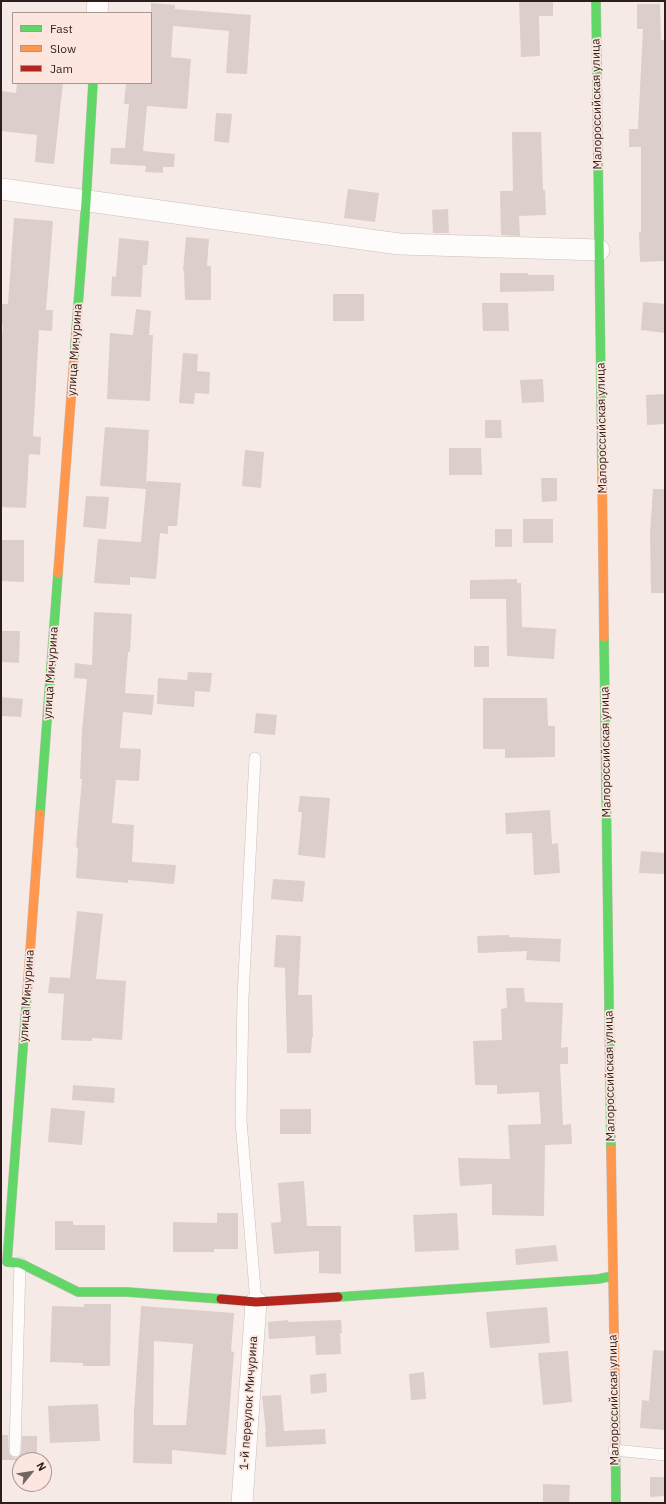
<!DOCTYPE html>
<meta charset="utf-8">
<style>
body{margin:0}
#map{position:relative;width:666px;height:1504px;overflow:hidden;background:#f6eae6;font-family:"IBM Plex Sans",sans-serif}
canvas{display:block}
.frame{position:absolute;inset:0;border:2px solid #2c1f1b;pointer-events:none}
.legend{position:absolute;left:12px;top:12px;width:140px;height:72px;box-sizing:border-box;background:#fde6df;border:1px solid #a99691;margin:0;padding:5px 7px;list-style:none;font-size:12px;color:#2c1f1b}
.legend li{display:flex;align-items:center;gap:8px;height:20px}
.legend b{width:20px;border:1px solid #a99691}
.north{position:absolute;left:12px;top:1452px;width:40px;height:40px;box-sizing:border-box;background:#fde6df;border:1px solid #a99691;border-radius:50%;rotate:60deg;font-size:11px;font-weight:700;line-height:16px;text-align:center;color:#2c1f1b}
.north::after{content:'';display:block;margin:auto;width:14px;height:18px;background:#736662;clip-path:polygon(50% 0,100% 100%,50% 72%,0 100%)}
</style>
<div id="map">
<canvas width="666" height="1504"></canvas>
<div class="frame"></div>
<ul class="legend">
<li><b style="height:5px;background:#63d668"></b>Fast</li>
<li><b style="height:5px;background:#ff974d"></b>Slow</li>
<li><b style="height:5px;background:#b3261e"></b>Jam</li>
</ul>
<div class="north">N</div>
</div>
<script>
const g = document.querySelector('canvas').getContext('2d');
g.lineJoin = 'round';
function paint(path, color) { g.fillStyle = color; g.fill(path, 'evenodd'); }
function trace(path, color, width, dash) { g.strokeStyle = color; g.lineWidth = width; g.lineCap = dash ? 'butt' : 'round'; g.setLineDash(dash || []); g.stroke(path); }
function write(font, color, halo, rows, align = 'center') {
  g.font = font + ' "IBM Plex Sans",sans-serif'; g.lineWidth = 3.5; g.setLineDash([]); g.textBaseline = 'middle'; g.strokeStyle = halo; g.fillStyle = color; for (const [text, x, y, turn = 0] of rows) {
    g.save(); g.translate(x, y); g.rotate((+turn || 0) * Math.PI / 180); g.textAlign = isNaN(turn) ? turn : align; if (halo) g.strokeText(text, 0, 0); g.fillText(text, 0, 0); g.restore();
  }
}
paint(new Path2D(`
 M 519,1 L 553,1 L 553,16 L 539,16 L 540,56 L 521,57 Z
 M 151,3 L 175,5 L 175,9 L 251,15 L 247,74 L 226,73 L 229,31 L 173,26 L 171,57 L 191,59 L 187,109 L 147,106 L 143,151 L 175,154 L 174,167 L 163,167 L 163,173 L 145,172 L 146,166 L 110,164 L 111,148 L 125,148 L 129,104 L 124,104 L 126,83 L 151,83 Z
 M 637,4 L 660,4 L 661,40 L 665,40 L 665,261 L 640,262 L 639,232 L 641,232 L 641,147 L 629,147 L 629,129 L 638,129 L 643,29 L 637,29 Z
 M 17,83 L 63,83 L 54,164 L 35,162 L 37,135 L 1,131 L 1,91 L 16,93 Z
 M 216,113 L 232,114 L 229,143 L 214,141 Z
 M 512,132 L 541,132 L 543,190 L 545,190 L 546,215 L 519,216 L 520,236 L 501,235 L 500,191 L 513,191 Z
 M 348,189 L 379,193 L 375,222 L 344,218 Z
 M 448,209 L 449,233 L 433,233 L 432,210 Z
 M 14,218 L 53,221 L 46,310 L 53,310 L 52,331 L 39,330 L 33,436 L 41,437 L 40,455 L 29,454 L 26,508 L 1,507 L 1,349 L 3,325 L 1,325 L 1,304 L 8,304 Z
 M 186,237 L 209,239 L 207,266 L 211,266 L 211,300 L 185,300 L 184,271 L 183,271 Z
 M 119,238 L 149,241 L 147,265 L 143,265 L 141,297 L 111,296 L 112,276 L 116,277 Z
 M 500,273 L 528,273 L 528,275 L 554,275 L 554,291 L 500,292 Z
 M 333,294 L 364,294 L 364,321 L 333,321 Z
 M 643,302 L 665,304 L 665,333 L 641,330 Z
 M 482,303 L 508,303 L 509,331 L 483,331 Z
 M 136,309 L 151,311 L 149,335 L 153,335 L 150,401 L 107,399 L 110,333 L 133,335 Z
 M 183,353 L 198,354 L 197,371 L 210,372 L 209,394 L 195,393 L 194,404 L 179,403 Z
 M 543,379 L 544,402 L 522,403 L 520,380 Z
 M 665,394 L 665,424 L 647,425 L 646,395 Z
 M 485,420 L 501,420 L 502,438 L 485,438 Z
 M 105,427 L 149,430 L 146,485 L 147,481 L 181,483 L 177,526 L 168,526 L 168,534 L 160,533 L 156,579 L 130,577 L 130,585 L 94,583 L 98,539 L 141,542 L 146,489 L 100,486 Z
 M 449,448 L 481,448 L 482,475 L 449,475 Z
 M 245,450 L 264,452 L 261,488 L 242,486 Z
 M 541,478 L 557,478 L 557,501 L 542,502 Z
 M 653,489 L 665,489 L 665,593 L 651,593 L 650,533 Z
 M 86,496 L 109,497 L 106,529 L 83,527 Z
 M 523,519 L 553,519 L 553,543 L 523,543 Z
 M 495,529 L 512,529 L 512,547 L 495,547 Z
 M 1,540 L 24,540 L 24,582 L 1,581 Z
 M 517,579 L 517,583 L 521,583 L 522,627 L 556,629 L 554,659 L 507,656 L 506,599 L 470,599 L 470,580 Z
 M 94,612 L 132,614 L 130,652 L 128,652 L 125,693 L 154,695 L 152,715 L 123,712 L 120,748 L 141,749 L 139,781 L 116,780 L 112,823 L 134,825 L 132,862 L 176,865 L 174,884 L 128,880 L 128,883 L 76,878 L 78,848 L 76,847 L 82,779 L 80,779 L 82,730 L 87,679 L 74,678 L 75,663 L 92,665 Z
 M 1,631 L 20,631 L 19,663 L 1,662 Z
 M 474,646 L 489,646 L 489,667 L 474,667 Z
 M 188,672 L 212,673 L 210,692 L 195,691 L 194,707 L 157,704 L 158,678 L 187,680 Z
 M 1,697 L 23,699 L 21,717 L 1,716 Z
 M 483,698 L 547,698 L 548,726 L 555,726 L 555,757 L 505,758 L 505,749 L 483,749 Z
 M 256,713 L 277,715 L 275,735 L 254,733 Z
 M 300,796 L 330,798 L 325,858 L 298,855 L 302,812 L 298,812 Z
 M 550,810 L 552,844 L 558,843 L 560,873 L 534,875 L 532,833 L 506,834 L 505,813 Z
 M 641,851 L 665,853 L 665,874 L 639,873 Z
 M 273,879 L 305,881 L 303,902 L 271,899 Z
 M 77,911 L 103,914 L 96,979 L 126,981 L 122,1040 L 92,1038 L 92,1041 L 61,1040 L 64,994 L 48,993 L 50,977 L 70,978 Z
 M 276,935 L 301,936 L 298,995 L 312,995 L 313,1037 L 312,1037 L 311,1053 L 287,1053 L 285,968 L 274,967 Z
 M 509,935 L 509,937 L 561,939 L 560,962 L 526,960 L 527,951 L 478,953 L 477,936 Z
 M 506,988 L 524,988 L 525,1002 L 563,1003 L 561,1048 L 568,1047 L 568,1064 L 560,1064 L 563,1125 L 571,1124 L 572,1144 L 545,1145 L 544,1216 L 492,1215 L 492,1184 L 460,1186 L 458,1158 L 510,1159 L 508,1125 L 541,1124 L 539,1092 L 497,1094 L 497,1085 L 475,1085 L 473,1041 L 502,1040 L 501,1009 L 507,1008 Z
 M 73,1085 L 115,1088 L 114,1103 L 72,1100 Z
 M 51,1108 L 85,1111 L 82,1145 L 48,1142 Z
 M 280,1109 L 311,1109 L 311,1134 L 280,1134 Z
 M 304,1181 L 307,1226 L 341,1226 L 341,1274 L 319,1273 L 319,1251 L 274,1254 L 271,1223 L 281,1222 L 278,1183 Z
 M 217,1213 L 238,1213 L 238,1249 L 214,1249 L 214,1252 L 173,1252 L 173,1222 L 217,1223 Z
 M 457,1213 L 459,1250 L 415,1252 L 413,1215 Z
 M 55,1221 L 73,1221 L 73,1225 L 105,1225 L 105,1250 L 55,1250 Z
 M 556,1245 L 558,1261 L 516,1265 L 515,1249 Z
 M 84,1304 L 111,1304 L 110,1366 L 83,1366 L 83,1363 L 50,1362 L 52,1306 L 84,1307 Z
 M 141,1306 L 234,1313 L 231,1351 L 234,1352 L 226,1455 L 172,1450 L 172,1464 L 133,1463 L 134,1412 ZM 154,1341 L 193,1344 L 186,1425 L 153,1425 Z
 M 547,1307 L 550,1343 L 490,1348 L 486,1312 Z
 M 288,1320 L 288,1322 L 341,1320 L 342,1333 L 340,1333 L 341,1354 L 316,1355 L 315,1336 L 269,1339 L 268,1322 Z
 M 653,1350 L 665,1351 L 665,1430 L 640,1428 L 642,1400 L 649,1401 Z
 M 568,1351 L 572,1402 L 543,1405 L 538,1353 Z
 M 424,1372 L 426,1399 L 411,1400 L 409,1374 Z
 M 326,1373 L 327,1392 L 311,1394 L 310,1375 Z
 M 281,1395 L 284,1431 L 325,1429 L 326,1444 L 266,1447 L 265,1432 L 266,1432 L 262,1396 Z
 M 98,1404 L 100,1441 L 50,1443 L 48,1406 Z
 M 1,1435 L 8,1435 L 9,1454 L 14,1458 L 18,1457 L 21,1454 L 22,1436 L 37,1436 L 37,1460 L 1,1460 Z
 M 650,1477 L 665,1477 L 665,1496 L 650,1497 Z
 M 543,1484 L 570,1485 L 569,1503 L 543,1503 Z`), '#dccfcb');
const lane = new Path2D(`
 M 255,758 L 243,997 L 241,1121 L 256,1302
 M 614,1450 L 665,1455
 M 15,1451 L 20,1263`);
const street = new Path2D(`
 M 97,13 L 98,1
 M 1,189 L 399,244 L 599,250
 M 242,1503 L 256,1302`);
const fast = new Path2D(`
 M 596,1 L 602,468
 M 74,358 L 86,202 L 93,83
 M 604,637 L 611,1149
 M 40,814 L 58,573
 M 27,994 L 7,1262 L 20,1263 L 78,1292 L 127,1292 L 221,1299
 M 338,1297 L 598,1279 L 613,1276
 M 615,1393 L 616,1503`);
const slow = new Path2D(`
 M 602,468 L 604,637
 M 58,573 L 74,358
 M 27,994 L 40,814
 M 611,1149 L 615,1393`);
const jam = new Path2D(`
 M 221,1299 L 256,1302 L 338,1297`);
trace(lane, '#cabebb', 12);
trace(street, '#cabebb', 22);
trace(fast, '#cabebb', 10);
trace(slow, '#cabebb', 10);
trace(jam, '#cabebb', 10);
trace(lane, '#fefcfb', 11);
trace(street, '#fefcfb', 21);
trace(fast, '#63d668', 9);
trace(slow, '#ff974d', 9);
trace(jam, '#b3261e', 9);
write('12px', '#2c1f1b', '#fde6df', [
 ["Малороссийская улица",597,104,-91],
 ["улица Мичурина",75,350,-86],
 ["Малороссийская улица",602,428,-91],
 ["улица Мичурина",51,673,-86],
 ["Малороссийская улица",606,752,-91],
 ["улица Мичурина",27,996,-86],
 ["Малороссийская улица",610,1076,-91],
 ["Малороссийская улица",614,1400,-91],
 ["1-й переулок Мичурина",249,1403,-86]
]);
</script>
